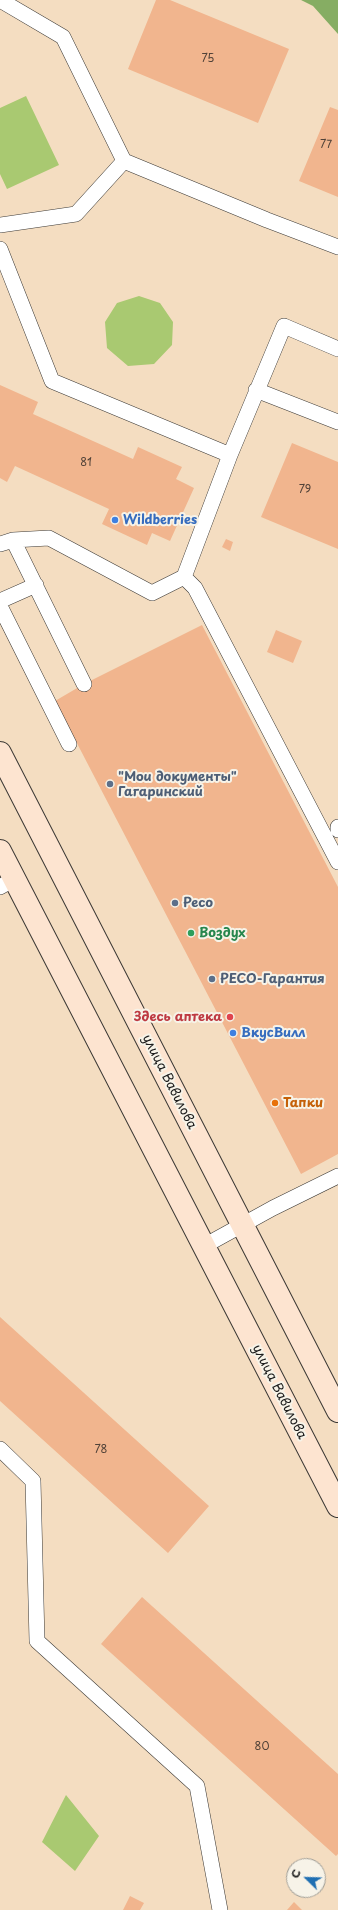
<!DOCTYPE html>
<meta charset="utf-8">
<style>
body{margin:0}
#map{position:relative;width:338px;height:1910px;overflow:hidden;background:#f4ddc1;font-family:"Playpen Sans",sans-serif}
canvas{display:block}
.north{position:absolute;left:286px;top:1858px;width:40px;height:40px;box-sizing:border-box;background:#f7f3e8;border:1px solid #9f9d96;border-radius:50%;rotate:293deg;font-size:11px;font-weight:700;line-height:16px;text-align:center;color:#1c1c1c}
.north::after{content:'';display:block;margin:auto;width:14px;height:18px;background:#1f6fb2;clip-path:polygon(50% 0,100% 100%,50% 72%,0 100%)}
</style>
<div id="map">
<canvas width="338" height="1910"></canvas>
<div class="north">С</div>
</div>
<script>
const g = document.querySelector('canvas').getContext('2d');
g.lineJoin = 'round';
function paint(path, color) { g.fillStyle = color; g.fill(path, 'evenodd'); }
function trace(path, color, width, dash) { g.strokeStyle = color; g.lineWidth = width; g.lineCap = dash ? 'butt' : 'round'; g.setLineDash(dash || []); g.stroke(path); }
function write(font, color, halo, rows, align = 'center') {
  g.font = font + ' "Playpen Sans",sans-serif'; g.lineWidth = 4; g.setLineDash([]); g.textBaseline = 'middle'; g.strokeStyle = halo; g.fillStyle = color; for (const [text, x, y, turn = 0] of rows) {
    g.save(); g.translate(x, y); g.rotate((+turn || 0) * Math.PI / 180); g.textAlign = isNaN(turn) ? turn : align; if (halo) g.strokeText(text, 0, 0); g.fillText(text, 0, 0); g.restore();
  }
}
paint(new Path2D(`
 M 26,96 L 59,165 L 7,189 L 0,174 L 0,108 Z
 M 139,296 L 160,303 L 173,322 L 172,345 L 154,364 L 128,366 L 107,348 L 105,322 L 117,303 Z
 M 66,1795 L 99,1836 L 75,1871 L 42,1842 Z`), '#a9c971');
paint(new Path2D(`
 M 301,0 L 338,0 L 338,34 L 313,6 Z`), '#86ad63');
paint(new Path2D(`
 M 156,0 L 170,0 L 289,49 L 258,123 L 128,69 Z
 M 330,107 L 338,110 L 338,197 L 299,181 Z
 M 0,385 L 38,402 L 33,414 L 133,459 L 138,447 L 182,467 L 176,479 L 194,488 L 170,541 L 152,533 L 147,545 L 102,524 L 109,509 L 15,466 L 7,482 L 0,478 Z
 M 292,443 L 338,462 L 338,549 L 261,517 Z
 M 226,539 L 233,542 L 230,551 L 222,547 Z
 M 202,625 L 338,887 L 338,1154 L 301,1174 L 55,701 L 84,684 Z
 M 276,630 L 302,641 L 293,663 L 267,652 Z
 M 0,1317 L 209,1506 L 168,1553 L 0,1401 Z
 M 142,1597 L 338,1774 L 338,1854 L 336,1856 L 101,1644 Z
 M 130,1896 L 144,1903 L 140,1910 L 123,1910 Z
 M 294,1902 L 302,1910 L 287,1910 Z`), '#f1b58e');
const lane = new Path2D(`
 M 0,0 L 63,37 L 124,161
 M 0,225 L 76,214 L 124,161 L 267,220 L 338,247
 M 0,249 L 52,381 L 230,455
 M 256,390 L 338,422
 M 13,540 L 84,684
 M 0,544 L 13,540 L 49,538 L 152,593 L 184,577 L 230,455 L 284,326 L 338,349
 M 184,577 L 195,588 L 338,862
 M 0,601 L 36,585
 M 0,606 L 69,744
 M 338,827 L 338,830
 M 0,887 L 14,879
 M 204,1246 L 273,1208 L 338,1176
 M 0,1449 L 33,1481 L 37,1641 L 197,1786 L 220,1910`);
const secondary = new Path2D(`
 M 0,753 L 338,1411
 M 0,851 L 338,1506`);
trace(lane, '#3c3935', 16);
trace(secondary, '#3c3935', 24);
trace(lane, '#fff', 15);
trace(secondary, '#fde4d0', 22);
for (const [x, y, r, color] of [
 [115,520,4,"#3f7fe0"],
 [110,784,4,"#5c6f8a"],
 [175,903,4,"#5c6f8a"],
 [191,933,4,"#2e9e5b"],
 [212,979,4,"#5c6f8a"],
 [230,1017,4,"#e0444e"],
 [233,1033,4,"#3f7fe0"],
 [275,1103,4,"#e8710a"]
]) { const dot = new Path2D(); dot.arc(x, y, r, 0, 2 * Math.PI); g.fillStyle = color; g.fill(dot); trace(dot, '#f7f3e8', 1.5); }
write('11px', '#514238', null, [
 ["75",208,59],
 ["77",326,145],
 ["81",86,463],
 ["79",305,490],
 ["78",101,1450],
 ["80",262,1747]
]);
write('bold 13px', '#366cbe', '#f7f3e8', [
 ["Wildberries",123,520],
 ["ВкусВилл",241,1033]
], 'left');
write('bold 13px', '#4e5e75', '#f7f3e8', [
 ["\"Мои документы\"",118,777],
 ["Гагаринский",118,792],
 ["Ресо",183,903],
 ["РЕСО-Гарантия",220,979]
], 'left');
write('bold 13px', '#27864d', '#f7f3e8', [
 ["Воздух",199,933]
], 'left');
write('bold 13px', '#be3a42', '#f7f3e8', [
 ["Здесь аптека",222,1017]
], 'right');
write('13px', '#1c1c1c', '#f7f3e8', [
 ["улица Вавилова",169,1082,63],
 ["улица Вавилова",279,1392,63]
]);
write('bold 13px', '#c56008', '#f7f3e8', [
 ["Тапки",283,1103]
], 'left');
</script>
